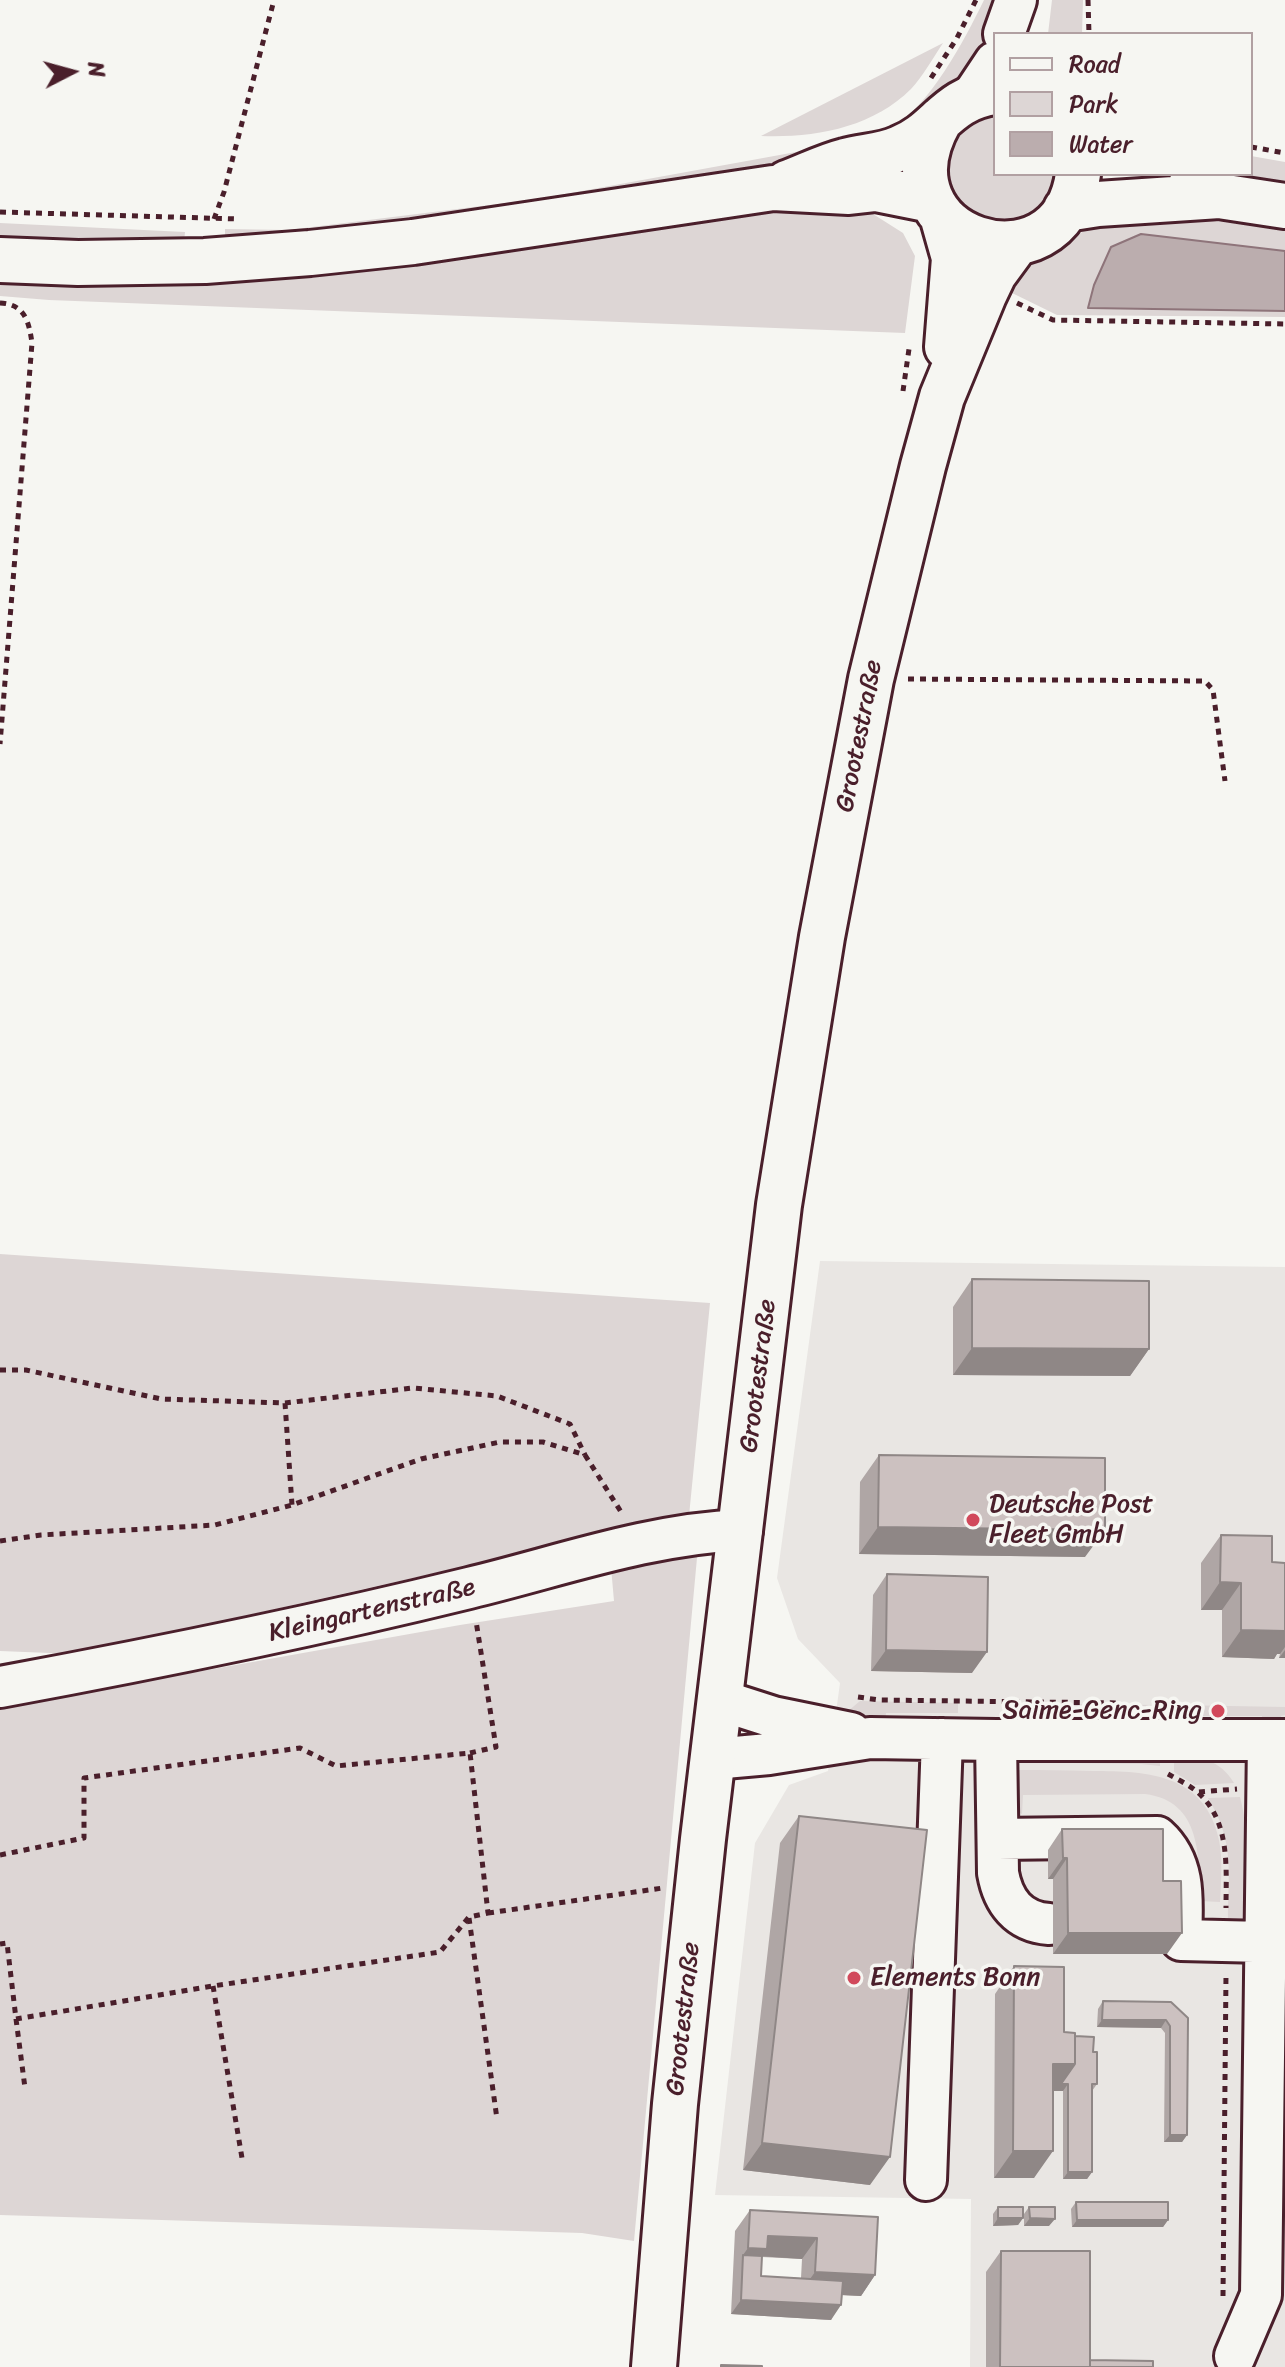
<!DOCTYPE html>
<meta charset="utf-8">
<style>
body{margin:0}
#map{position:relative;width:1285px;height:2367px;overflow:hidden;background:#f6f6f2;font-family:Sriracha,sans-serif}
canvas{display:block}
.legend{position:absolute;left:993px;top:32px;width:260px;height:144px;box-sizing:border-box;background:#f6f6f2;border:2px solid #b1a0a2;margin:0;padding:10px 14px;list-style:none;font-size:24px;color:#4a1f2b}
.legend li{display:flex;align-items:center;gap:16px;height:40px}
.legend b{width:40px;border:2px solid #b1a0a2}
.north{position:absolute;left:32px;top:32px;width:80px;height:80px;-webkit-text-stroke:6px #f6f6f2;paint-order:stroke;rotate:84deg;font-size:22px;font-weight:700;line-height:32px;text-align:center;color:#4a1f2b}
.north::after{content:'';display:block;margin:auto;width:28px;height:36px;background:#4a1f2b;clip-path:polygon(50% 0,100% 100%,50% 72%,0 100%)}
</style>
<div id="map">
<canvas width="1285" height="2367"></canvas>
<ul class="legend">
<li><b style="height:10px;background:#f6f6f2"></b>Road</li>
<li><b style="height:22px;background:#ddd6d5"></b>Park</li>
<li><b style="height:22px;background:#bbadae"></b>Water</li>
</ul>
<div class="north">N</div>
</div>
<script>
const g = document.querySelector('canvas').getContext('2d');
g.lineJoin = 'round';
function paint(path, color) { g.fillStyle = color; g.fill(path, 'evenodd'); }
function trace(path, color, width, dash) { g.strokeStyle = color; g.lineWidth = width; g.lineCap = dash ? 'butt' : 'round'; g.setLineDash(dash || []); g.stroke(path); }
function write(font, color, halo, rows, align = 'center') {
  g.font = font + ' Sriracha,sans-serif'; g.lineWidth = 7; g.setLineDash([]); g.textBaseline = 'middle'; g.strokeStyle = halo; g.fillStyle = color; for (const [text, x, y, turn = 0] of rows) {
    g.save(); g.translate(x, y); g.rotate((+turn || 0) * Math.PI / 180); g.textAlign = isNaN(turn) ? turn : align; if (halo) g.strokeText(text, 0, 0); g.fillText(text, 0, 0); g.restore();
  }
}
paint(new Path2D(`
 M 820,1261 L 1285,1267 L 1285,2367 L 970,2367 L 971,2199 L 715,2195 L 755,1843 L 789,1785 L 828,1771 L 840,1683 L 798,1639 L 777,1578 Z`), '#e9e6e3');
paint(new Path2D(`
 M 984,0 L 1003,0 L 994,33 L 967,75 L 936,93 L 911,124 L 890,129 C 930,106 964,41 984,0 Z
 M 1052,0 L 1083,0 L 1082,34 L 1048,34 Z
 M 943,43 C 933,58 923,76 911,89 C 872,128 814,138 761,136 Z
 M 995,111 L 995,174 L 1059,174 L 1057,188 L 1024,223 L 976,221 L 945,184 C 951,134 945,130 995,111 Z
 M 862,140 L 806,160 L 541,206 L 225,242 L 225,229 L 288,230 L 538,199 Z
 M 1251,156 L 1285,162 L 1285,187 L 1211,174 L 1251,174 Z
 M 866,200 L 873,214 L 903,233 L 915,256 L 905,333 L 49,300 L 0,296 L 0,278 L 295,273 Z
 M 1141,214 L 1285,228 L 1285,251 L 1141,234 L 1089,308 L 1285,311 L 1285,317 L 1057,315 L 1010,292 L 1020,268 L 1052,255 L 1090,226 Z
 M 0,223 L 185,232 L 184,243 L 0,244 Z
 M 0,1254 L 710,1303 L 689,1516 L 75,1654 L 0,1651 Z
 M 698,1547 L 634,2241 L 582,2233 L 0,2215 L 0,1707 L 460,1625 L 614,1601 L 611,1567 Z
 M 860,1701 L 958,1703 L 958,1713 L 886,1713 L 885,1722 L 841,1717 Z
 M 1040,1704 L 1158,1705 L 1158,1714 L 1040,1713 Z
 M 1174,1705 L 1285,1707 L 1285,1715 L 1281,1716 L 1280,1726 L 1263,1726 L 1262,1716 L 1174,1716 Z
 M 1004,1752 L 1160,1753 L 1160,1766 L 1141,1764 L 1004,1762 Z
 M 1174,1754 C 1199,1757 1220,1759 1234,1783 L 1195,1785 L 1174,1772 Z
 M 1019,1770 C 1043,1770 1068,1770 1093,1771 C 1148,1771 1205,1774 1219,1840 C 1223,1860 1221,1882 1220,1902 L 1200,1901 C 1199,1858 1202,1801 1145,1794 L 1023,1795 L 1022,1814 L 1018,1812 Z
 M 1240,1797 C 1251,1838 1247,1879 1246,1922 L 1228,1921 C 1228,1870 1235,1843 1208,1798 Z`), '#ddd6d5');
const water = new Path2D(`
 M 1141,234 L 1285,251 L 1285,311 L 1088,308 L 1094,285 L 1111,247 Z`);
paint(water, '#bbadae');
trace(water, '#8e747a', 2);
const minor = new Path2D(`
 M 1004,34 L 1016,0
 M 973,95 L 995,62
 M 0,1687 C 157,1658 314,1626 469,1588 C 560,1566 648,1534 742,1530
 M 720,1700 L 773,1717 L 851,1733
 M 996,1740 L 998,1873 C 1003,1901 1018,1922 1049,1924
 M 713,1759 L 769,1754 L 870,1738 L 996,1740 L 1285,1740
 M 998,1839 L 1157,1837 C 1187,1864 1182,1903 1181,1940 L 1264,1942
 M 926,2180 L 942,1739
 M 1235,2356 L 1261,2295 L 1268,1740`);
const major = new Path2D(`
 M 940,120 C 871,241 1062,298 1078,174
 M 787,183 C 806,176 825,166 845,161 C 863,156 883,156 900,148 C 940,132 945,99 995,92
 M 1190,187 L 1219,196 L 1285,206
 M 1066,209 L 1098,204 L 1219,196
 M 943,219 L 954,258 L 947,347
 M 0,260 L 78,263 L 205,261 L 310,253 L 413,242 L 773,188 L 849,192 L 876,189 L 931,200
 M 654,2367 L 675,2104 L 703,1839 L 779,1205 L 822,937 L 871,679 L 923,466 L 942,397 L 984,295 L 994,274 L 1016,244`);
trace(minor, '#4a1f2b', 46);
trace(major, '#4a1f2b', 50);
trace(new Path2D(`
 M 1088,0 L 1089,34
 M 931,78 L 957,38 L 976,0
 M 1251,147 L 1285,153
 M 0,212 L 239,219
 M 214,219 L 224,192 L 274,0
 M 0,303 C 25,304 29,322 32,343 L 0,744
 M 1017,303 L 1053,320 L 1285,324
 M 903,391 L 909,349
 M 908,679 L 1205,681 L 1213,690 L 1225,781
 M 0,1370 L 26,1370 L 161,1399 L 285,1403 L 413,1388 L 497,1396 L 570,1424 L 585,1455
 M 285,1403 L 292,1505
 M 0,1541 L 41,1535 L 215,1525 L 292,1505 L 421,1459 L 500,1442 L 543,1442 L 585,1455 L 623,1515
 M 858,1697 L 879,1700 L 1120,1703
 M 470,1753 L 496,1747 L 476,1621
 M 1168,1774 C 1177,1779 1187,1784 1195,1790 C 1231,1819 1226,1867 1226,1908
 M 1199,1792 L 1237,1789
 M 0,1855 L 84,1838 L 84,1778 L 300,1748 L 336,1766 L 470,1753 L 488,1913 L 469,1917 L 440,1952 L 213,1986 L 16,2019 L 7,1943 L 0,1944
 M 488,1913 L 663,1888
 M 469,1918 L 497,2119
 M 213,1986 L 242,2158
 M 16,2019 L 25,2088
 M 1223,2296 L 1226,1974`), '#4a1f2b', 5, [6, 6]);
trace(minor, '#f6f6f2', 40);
trace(major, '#f6f6f2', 44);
paint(new Path2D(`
 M 972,1279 L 1149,1349 L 1130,1376 L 953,1375 L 953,1307 Z
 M 879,1455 L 1085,1557 L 859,1554 L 860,1482 Z
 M 1221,1535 L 1272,1562 L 1285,1563 L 1285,1658 L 1279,1658 L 1280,1654 L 1277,1654 L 1274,1659 L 1222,1657 L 1222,1610 L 1201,1610 L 1201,1563 Z
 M 887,1574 L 972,1673 L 871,1671 L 873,1595 Z
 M 799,1816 L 870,2185 L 743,2170 L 780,1843 Z
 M 1062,1829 L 1163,1881 L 1167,1954 L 1053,1954 L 1053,1879 L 1048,1879 L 1048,1850 Z
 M 1014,1966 L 1064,2032 L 1075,2036 L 1093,2052 L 1097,2084 L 1092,2091 L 1092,2172 L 1087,2179 L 1063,2179 L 1063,2091 L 1053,2091 L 1034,2178 L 994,2178 L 995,1994 Z
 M 1103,2001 L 1171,2002 L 1187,2135 L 1182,2142 L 1164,2142 L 1165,2033 L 1161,2028 L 1097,2027 L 1098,2009 Z
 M 1076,2202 L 1168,2220 L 1163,2227 L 1072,2227 L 1071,2209 Z
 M 998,2207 L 1023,2218 L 1018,2225 L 993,2226 L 993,2214 Z
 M 1029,2207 L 1049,2226 L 1024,2226 L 1024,2214 Z
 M 750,2210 L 878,2217 L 875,2275 L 861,2296 L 842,2295 L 831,2320 L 731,2314 L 735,2231 ZM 762,2257 L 802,2259 L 801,2278 L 761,2276 Z
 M 1001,2251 L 1090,2360 L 1153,2367 L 986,2367 L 986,2272 Z`), '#afa6a5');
paint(new Path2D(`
 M 972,1348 L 1149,1349 L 1130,1376 L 953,1375 Z
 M 878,1527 L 1105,1530 L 1085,1557 L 859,1554 Z
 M 1220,1582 L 1241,1583 L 1222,1610 L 1201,1610 Z
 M 1241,1630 L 1285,1631 L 1285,1647 L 1280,1654 L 1277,1654 L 1274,1659 L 1222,1657 Z
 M 886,1650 L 987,1652 L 972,1673 L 871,1671 Z
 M 1285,1650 L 1285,1658 L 1279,1658 Z
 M 1063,1858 L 1067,1858 L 1053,1879 L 1048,1879 Z
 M 1068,1933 L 1182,1933 L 1167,1954 L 1053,1954 Z
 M 1102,2020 L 1166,2020 L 1161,2028 L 1097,2027 Z
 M 1053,2064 L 1075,2064 L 1068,2084 L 1063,2091 L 1034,2091 Z
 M 1170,2135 L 1187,2135 L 1182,2142 L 1164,2142 Z
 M 762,2143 L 890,2157 L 870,2185 L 743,2170 Z
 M 1013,2151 L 1053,2151 L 1034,2178 L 994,2178 Z
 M 1068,2172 L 1092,2172 L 1087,2179 L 1063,2179 Z
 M 998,2218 L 1023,2218 L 1018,2225 L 993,2226 Z
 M 1030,2218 L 1055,2219 L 1049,2226 L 1024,2226 Z
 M 1077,2220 L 1168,2220 L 1163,2227 L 1072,2227 Z
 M 768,2236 L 817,2238 L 802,2259 L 743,2255 L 748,2248 Z
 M 815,2272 L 875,2275 L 861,2296 L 800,2293 Z
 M 741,2300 L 841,2305 L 831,2320 L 731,2314 Z`), '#8f8786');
const building = new Path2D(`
 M 972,1279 L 1149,1281 L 1149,1349 L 972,1348 Z
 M 879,1455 L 1105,1458 L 1105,1530 L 878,1527 Z
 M 1221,1535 L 1272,1536 L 1272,1562 L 1285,1563 L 1285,1631 L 1241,1630 L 1241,1583 L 1220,1582 Z
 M 887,1574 L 988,1577 L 987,1652 L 886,1650 Z
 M 799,1816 L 927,1830 L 890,2157 L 762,2143 Z
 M 1062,1829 L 1163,1829 L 1163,1881 L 1181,1881 L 1182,1933 L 1068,1933 L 1067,1858 L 1063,1858 Z
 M 1014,1966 L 1064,1967 L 1064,2032 L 1075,2033 L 1075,2064 L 1053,2064 L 1053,2151 L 1013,2151 Z
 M 1103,2001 L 1171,2002 L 1188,2018 L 1187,2135 L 1170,2135 L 1170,2026 L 1166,2020 L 1102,2020 Z
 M 1075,2036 L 1094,2037 L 1093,2052 L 1097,2052 L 1097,2084 L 1092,2084 L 1092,2172 L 1068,2172 L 1068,2084 L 1061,2084 L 1075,2064 Z
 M 1076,2202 L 1168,2202 L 1168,2220 L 1077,2220 Z
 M 998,2207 L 1023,2207 L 1023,2218 L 998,2218 Z
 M 1029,2207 L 1055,2207 L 1055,2219 L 1030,2218 Z
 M 750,2210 L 878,2217 L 875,2275 L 815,2272 L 817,2238 L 768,2236 L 767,2249 L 748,2248 Z
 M 1001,2251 L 1090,2251 L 1090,2367 L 1000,2367 Z
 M 743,2255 L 762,2256 L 761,2276 L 843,2281 L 841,2305 L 741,2300 Z
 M 1090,2360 L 1153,2361 L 1153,2367 L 1090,2367 Z
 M 721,2365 L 762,2366 L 762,2367 L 721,2367 Z`);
paint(building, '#ccc1c0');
trace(building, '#8f8786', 2);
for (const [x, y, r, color] of [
 [973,1520,8,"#d1495b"],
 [1218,1711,8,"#d1495b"],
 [854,1978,8,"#d1495b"]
]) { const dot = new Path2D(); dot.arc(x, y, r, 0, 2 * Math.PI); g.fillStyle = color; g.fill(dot); trace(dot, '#f6f6f2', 3); }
write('26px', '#4a1f2b', '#f6f6f2', [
 ["Grootestraße",860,736,-79],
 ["Grootestraße",759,1376,-83],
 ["Kleingartenstraße",372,1611,-13],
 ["Grootestraße",684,2019,-84]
]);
write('26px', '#4a1f2b', '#f6f6f2', [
 ["Deutsche Post",989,1505],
 ["Fleet GmbH",989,1535],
 ["Saime-Genc-Ring",1202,1711,"right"],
 ["Elements Bonn",870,1978]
], 'left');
</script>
